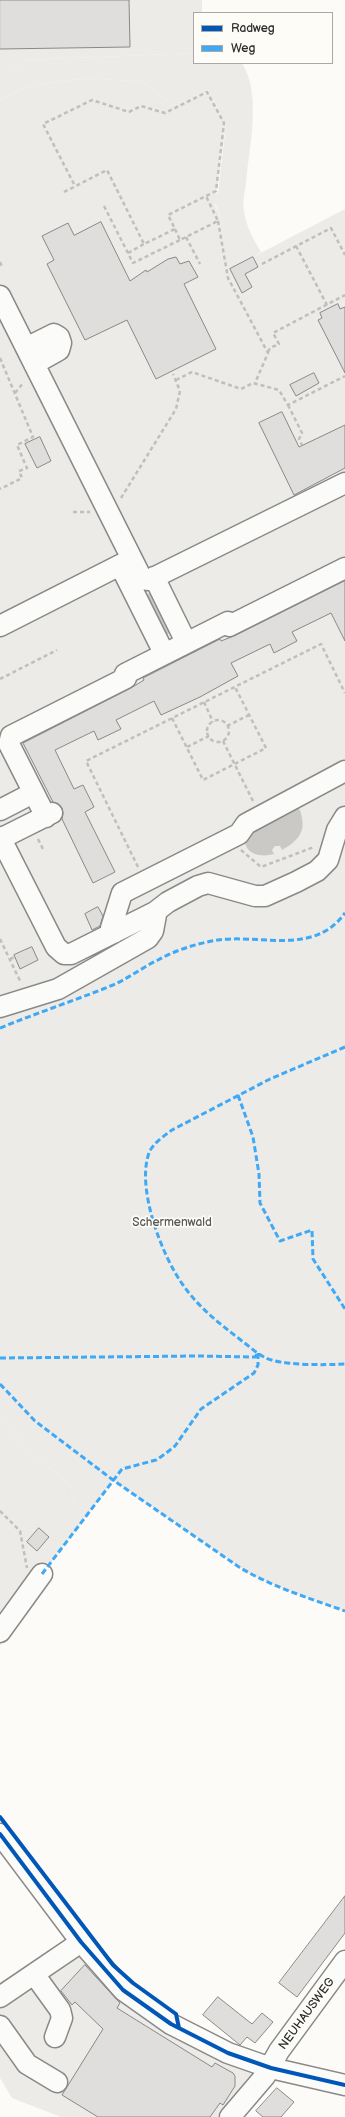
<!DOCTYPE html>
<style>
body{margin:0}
#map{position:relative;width:345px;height:2117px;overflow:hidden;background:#fcfbf8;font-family:"Balsamiq Sans",sans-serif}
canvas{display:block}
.legend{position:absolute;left:193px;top:12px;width:140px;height:52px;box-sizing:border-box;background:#fdfcf7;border:1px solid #a9a8a5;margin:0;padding:5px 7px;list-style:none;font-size:12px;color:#2b2b2b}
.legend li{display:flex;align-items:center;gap:8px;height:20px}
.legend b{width:20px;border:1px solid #a9a8a5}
</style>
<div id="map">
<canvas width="345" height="2117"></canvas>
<ul class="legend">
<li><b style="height:5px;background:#0057b8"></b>Radweg</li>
<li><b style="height:5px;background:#3fa9f5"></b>Weg</li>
</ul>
</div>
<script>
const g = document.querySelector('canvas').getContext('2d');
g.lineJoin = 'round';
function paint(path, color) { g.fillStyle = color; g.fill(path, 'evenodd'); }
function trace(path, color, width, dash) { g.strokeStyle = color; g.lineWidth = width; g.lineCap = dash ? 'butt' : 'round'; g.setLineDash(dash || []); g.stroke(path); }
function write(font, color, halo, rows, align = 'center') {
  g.font = font + ' "Balsamiq Sans",sans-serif'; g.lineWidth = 3.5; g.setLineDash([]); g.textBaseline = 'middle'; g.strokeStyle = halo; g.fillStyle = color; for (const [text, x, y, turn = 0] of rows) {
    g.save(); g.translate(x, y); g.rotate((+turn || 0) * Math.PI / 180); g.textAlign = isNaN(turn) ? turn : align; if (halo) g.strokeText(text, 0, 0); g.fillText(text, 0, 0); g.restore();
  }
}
paint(new Path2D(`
 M 0,0 L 202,0 L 202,13 L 194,13 L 194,53 L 24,60 L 20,67 L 0,73 Z
 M 88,78 L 144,82 L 171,104 L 177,105 L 208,90 L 226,124 L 215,206 L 225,225 L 248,254 L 253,257 L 345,209 L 345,913 L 341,918 L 323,933 L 290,942 L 243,939 L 218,940 L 188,948 L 114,985 L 0,1028 L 0,100 L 28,86 Z
 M 0,1418 L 32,1454 L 70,1484 L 74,1502 L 89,1513 L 50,1564 L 45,1583 L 0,1646 Z
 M 81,1942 L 123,1990 L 271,2068 L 230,2117 L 61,2117 L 12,2098 L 0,2078 L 0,1997 Z`), '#ecebe7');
paint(new Path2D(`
 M 194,53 L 194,63 L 242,63 C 262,95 249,147 246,183 C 245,192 242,202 244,211 C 246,226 253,239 261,252 L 253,257 L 233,246 L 212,196 L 218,193 L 226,124 L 208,90 L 177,105 L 171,104 L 144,82 L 88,78 L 28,86 L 0,100 L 0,73 L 20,67 L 24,60 Z
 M 41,472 L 66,523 L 0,555 L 0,492 Z
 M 345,913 L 345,1611 L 284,1589 L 256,1577 L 239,1567 L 113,1480 L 89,1513 L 74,1502 L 70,1484 L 32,1454 L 0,1418 L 0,1028 C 37,1013 76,1000 113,985 C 129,978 143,967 158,960 C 176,950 198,943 218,940 C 262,934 314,956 345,913 Z`), '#ecebe8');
paint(new Path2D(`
 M 156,590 L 176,630 L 162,637 L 142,597 Z
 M 297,807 C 301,810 301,813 302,818 C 305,834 296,842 282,850 L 280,846 L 275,846 L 272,850 L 274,854 C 260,858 243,854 245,836 Z`), '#cac9c6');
const building = new Path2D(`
 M 0,0 L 129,0 L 130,47 L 0,49 Z
 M 101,222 L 130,281 L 146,270 L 147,272 L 168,259 L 176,257 L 180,264 L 189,261 L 198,277 L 184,284 L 216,349 L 156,379 L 127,320 L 85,340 L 47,264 L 54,260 L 42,236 L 68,223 L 74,235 Z
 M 253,257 L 258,267 L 245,274 L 252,287 L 242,293 L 230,269 Z
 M 338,304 L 340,309 L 345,307 L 345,373 L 318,320 L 322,318 L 320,313 Z
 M 314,373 L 319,383 L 296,396 L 290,385 Z
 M 282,412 L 299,447 L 345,425 L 345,468 L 294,495 L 259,423 Z
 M 40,437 L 51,461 L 37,468 L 25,444 Z
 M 345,581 L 345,641 L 331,613 L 292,632 L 297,641 L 274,653 L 270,644 L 231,663 L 238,676 L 200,697 L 161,715 L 154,701 L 116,720 L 121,729 L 98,740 L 94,731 L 55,750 L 74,789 L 83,785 L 94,807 L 85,812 L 115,872 L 93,883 L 62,819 L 63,813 L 62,808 L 53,802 L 23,743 L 131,688 L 144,680 L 143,678 L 220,639 L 221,641 L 234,636 Z
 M 98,907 L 103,916 L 100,926 L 92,930 L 85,914 Z
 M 32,947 L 38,960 L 20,969 L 14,955 Z
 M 39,1528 L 49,1537 L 37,1551 L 27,1542 Z
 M 345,1896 L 345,1933 L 297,1997 L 279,1983 Z
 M 85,1965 L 120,2003 L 117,2008 L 212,2067 L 215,2063 L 233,2073 L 235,2076 L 235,2086 L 223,2105 L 220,2103 L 210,2117 L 98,2117 L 62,2095 L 103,2029 L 75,2002 L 72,2005 L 61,1991 Z
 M 218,1997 L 252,2024 L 262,2013 L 273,2022 L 255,2043 L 247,2037 L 240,2045 L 203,2015 Z
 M 277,2088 L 294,2102 L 281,2117 L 263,2117 L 256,2111 Z`);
paint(building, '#dfdedc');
trace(building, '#898987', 1);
const minor = new Path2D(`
 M 0,296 L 132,559
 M 26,348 L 54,334 L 59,337 L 61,343 L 59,350 L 34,364
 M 120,565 L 164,653
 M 154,577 L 186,642
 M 0,626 L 132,559 L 142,579 L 149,580 L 345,483
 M 0,810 L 33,793
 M 46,817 L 9,744 L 11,736 L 126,678 L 125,674 L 228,622 L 229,626 L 345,568
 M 6,836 L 52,813
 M 0,837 L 56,947 L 64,954 L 71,954 L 155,912 L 168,902 L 198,886 L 208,883 L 255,896 L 265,896 L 296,882 L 317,871 L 328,860 L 337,830 L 345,817
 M 114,933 L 111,928 L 122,893 L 239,834 L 246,824 L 345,771
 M 0,1007 L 58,989 L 148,938 L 153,931 L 156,915 L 155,912
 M 0,1632 L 42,1574
 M 0,1834 L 81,1942 L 123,1990 L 171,2024 L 228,2053 L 271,2068 L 345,2085
 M 34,1974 L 60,2010 L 62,2018 L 55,2037
 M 0,1997 L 81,1942
 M 0,2026 L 27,2064 L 57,2082
 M 230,2117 L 265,2076 L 279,2051 L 345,1961`);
trace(minor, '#898987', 23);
trace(new Path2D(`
 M 64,192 L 107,170 L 144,244 L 175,229 L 168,215 L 216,191 L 224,123 L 207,92 L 165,113 L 141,106 L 129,112 L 92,100 L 43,124 L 75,186
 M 104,206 L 133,263 L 180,240
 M 218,221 L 228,278 L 268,353 L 255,383
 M 175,229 L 180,240 L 218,221 L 206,196
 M 186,237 L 200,264
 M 296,246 L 327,305
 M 128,253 L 144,244
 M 0,262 L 2,267
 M 262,264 L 331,228 L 345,255
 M 268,352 L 270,348 L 279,344 L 273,333 L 345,295
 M 0,358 L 33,437 L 17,445 L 27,468 L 19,471 L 22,478 L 0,489
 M 176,380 L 192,372 L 241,389 L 253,383 L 279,390 L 288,405 L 345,376
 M 15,393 L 24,382
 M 288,405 L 302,433 L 299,439 L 302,445
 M 121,498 L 176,409 L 180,391 L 173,374
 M 73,512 L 90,512
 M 0,679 L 57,650
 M 204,702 L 213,722
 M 172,718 L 203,780 L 266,748 L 235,687
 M207 731a11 11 0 1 1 22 0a11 11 0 1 1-22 0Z
 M 227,726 L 249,715
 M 223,741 L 253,801
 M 187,747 L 209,736
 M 38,839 L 43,849
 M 241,850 L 261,867 L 314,847
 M 138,867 L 86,761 L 321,644 L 345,693
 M 0,939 L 21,983
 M 10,959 L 15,957
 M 0,1511 L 20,1531 L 27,1568`), '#c0bfbc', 2.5, [4, 3]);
trace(minor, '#fbfbf9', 20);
trace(new Path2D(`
 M 0,1028 C 37,1013 76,1000 113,985 C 129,978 143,967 158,960 C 176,950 198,943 218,940 C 261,934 314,956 345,913
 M 345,1047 L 270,1079 L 172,1130 C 164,1136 153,1143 149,1153 C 136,1188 162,1256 183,1285 C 200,1309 219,1323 242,1341 C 249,1346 256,1353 264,1357 C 280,1366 326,1365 345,1364
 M 238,1095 L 253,1137 L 259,1174 L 260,1203 L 280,1241 L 312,1230 L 313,1259 L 345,1309
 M 0,1358 L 198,1356 L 255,1357 L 258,1353
 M 0,1384 L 35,1421 L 113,1480 L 239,1567 C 272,1587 309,1598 345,1611
 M 42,1574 L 122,1469 L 156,1460 L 165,1454 L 175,1446 L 201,1409 L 254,1373 L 258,1365 L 258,1353`), '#3fa9f5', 3, [6, 3]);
trace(new Path2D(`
 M 0,1817 L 113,1965 L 133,1983 L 176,2014 L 179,2028
 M 0,1834 L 81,1942 L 123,1990 L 171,2024 L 228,2053 L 271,2068 L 345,2085`), '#0057b8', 4);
write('12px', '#585857', '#fdfcf7', [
 ["Schermenwald",172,1223]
]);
write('12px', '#2b2b2b', '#fdfcf7', [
 ["NEUHAUSWEG",307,2014,-54]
]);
</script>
